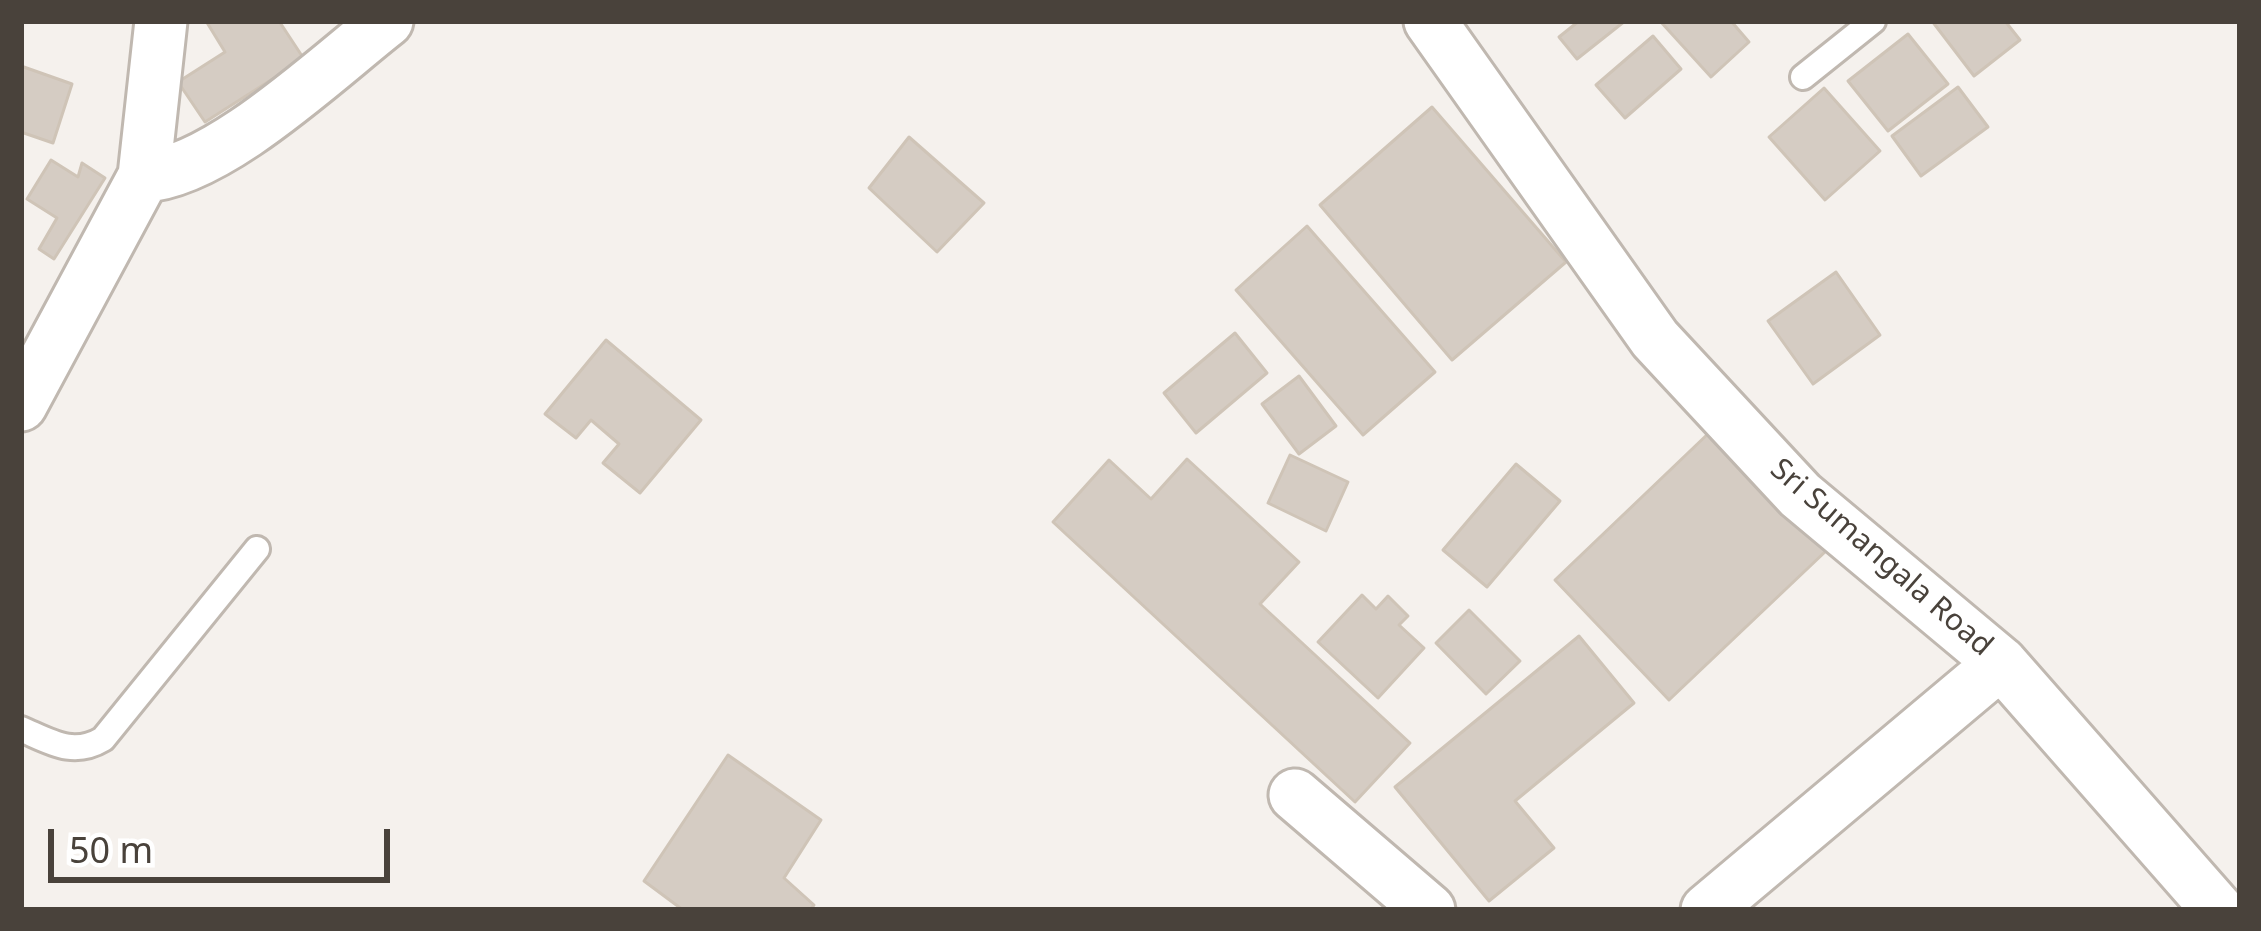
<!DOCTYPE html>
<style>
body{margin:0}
#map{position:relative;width:2261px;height:931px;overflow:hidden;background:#f5f1ed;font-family:"Noto Sans",sans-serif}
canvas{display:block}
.frame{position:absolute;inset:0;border:24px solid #49423b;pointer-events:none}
.scale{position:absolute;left:48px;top:829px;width:342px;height:54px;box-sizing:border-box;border:6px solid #49423b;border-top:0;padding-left:15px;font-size:36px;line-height:42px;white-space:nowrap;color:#49423b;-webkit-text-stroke:9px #fff;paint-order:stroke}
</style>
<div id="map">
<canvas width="2261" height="931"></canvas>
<div class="frame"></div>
<div class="scale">50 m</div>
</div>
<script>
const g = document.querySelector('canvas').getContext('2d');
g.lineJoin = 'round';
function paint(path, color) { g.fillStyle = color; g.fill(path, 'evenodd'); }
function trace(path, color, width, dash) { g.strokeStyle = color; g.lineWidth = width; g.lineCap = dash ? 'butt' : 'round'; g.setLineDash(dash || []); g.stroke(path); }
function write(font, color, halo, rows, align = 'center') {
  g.font = font + ' "Noto Sans",sans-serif'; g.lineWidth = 9; g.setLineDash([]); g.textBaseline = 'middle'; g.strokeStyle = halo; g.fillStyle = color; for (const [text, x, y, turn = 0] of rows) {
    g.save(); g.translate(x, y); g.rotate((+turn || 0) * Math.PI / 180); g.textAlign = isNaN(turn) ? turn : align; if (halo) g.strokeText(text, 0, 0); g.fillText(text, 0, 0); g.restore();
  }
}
const building = new Path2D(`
 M 206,21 L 279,21 L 304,59 L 205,122 L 178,82 L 225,52 Z
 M 1579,21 L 1625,21 L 1577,59 L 1559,37 Z
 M 1660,21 L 1731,21 L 1749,42 L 1711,77 Z
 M 1932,21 L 2005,21 L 2020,40 L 1974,76 Z
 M 1908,34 L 1948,84 L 1888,131 L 1848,81 Z
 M 1653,36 L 1681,69 L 1625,118 L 1596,85 Z
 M 21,66 L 72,84 L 53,143 L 21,132 Z
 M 1958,87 L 1988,127 L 1921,176 L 1892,136 Z
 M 1824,88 L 1880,151 L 1825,200 L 1769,137 Z
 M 1432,107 L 1566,262 L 1452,360 L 1320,205 Z
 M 909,137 L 984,203 L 937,252 L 869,188 Z
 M 51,160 L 78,177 L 82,163 L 105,178 L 54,259 L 39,249 L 57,218 L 27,199 Z
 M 1307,226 L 1435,372 L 1363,435 L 1236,290 Z
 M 1836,272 L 1880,335 L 1813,384 L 1768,321 Z
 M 1235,333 L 1267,373 L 1196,433 L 1164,393 Z
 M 606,340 L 701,420 L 640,493 L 603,463 L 619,444 L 591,420 L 576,438 L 545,414 Z
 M 1299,376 L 1336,426 L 1299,454 L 1262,404 Z
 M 1712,430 L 1826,551 L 1669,700 L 1555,580 Z
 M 1290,455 L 1348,482 L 1326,531 L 1268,503 Z
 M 1187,459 L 1299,562 L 1260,604 L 1410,743 L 1355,802 L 1053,522 L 1109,460 L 1151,499 Z
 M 1516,464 L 1560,501 L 1487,587 L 1443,550 Z
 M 1362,595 L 1376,609 L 1388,596 L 1408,616 L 1399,625 L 1424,648 L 1378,698 L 1318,642 Z
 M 1469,610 L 1520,661 L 1486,694 L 1436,643 Z
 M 1579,636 L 1634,703 L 1515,801 L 1554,848 L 1489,901 L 1395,787 Z
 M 728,755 L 821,820 L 784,878 L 814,905 L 810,910 L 683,910 L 644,881 Z`);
paint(building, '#d5ccc3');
trace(building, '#cfc4b7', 3);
const lane = new Path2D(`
 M 1803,77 L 1873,21
 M 21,729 C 51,742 73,757 103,739 L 257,549`);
const street = new Path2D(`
 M 1430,21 L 1655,339 L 1800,495 L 2001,663 L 2218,910
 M 144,176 C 217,173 328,67 387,21
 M 21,405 L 144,176 L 161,21
 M 1295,795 L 1429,910
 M 1707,910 L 2001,663`);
trace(lane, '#c0b8b0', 30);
trace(street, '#c0b8b0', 57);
trace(lane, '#fff', 24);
trace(street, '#fff', 51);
write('30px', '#49423b', '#fff', [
 ["Sri Sumangala Road",1881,558,41]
]);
</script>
